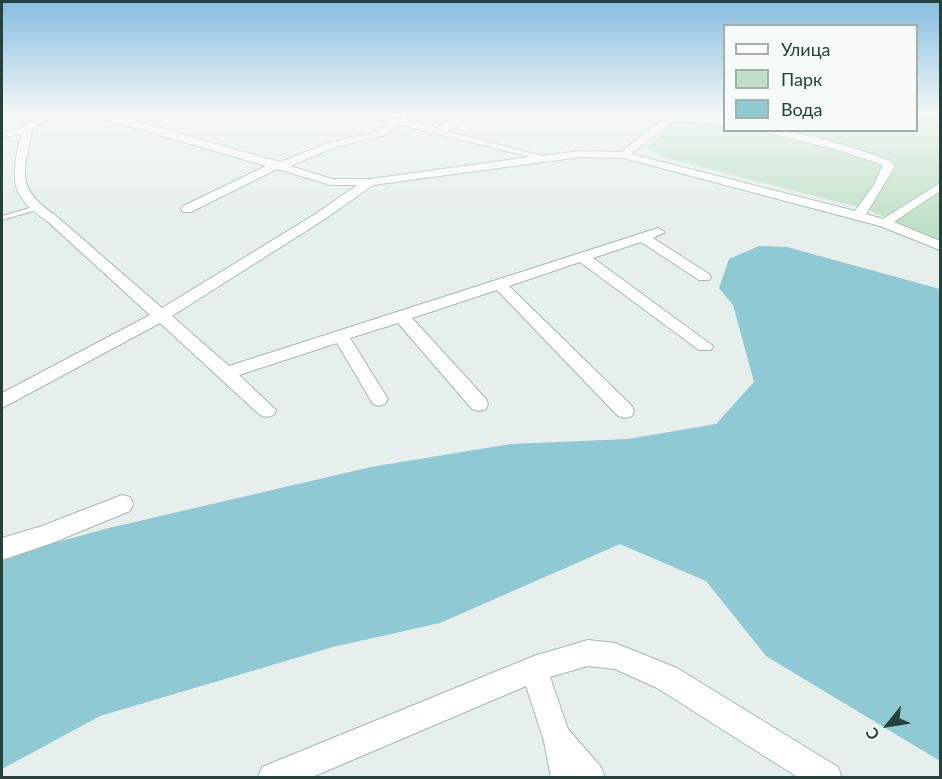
<!DOCTYPE html>
<meta charset="utf-8">
<style>
body{margin:0}
#map{position:relative;width:942px;height:779px;overflow:hidden;background:#e6efeb;font-family:Lato,sans-serif}
canvas{display:block}
.frame{position:absolute;inset:0;border:3px solid #24423a;pointer-events:none}
.legend{position:absolute;left:723px;top:24px;width:195px;height:108px;box-sizing:border-box;background:#f7fbf9;border:2px solid #a3b1ad;margin:0;padding:8px 10px;list-style:none;font-size:18px;color:#24423a}
.legend li{display:flex;align-items:center;gap:12px;height:30px}
.legend b{width:30px;border:2px solid #a3b1ad}
.north{position:absolute;left:858px;top:695px;width:60px;height:60px;-webkit-text-stroke:4px #f7fbf9;paint-order:stroke;rotate:240deg;font-size:16px;font-weight:700;line-height:24px;text-align:center;color:#24423a}
.north::after{content:'';display:block;margin:auto;width:21px;height:27px;background:#24423a;clip-path:polygon(50% 0,100% 100%,50% 72%,0 100%)}
</style>
<div id="map">
<canvas width="942" height="779"></canvas>
<div class="frame"></div>
<ul class="legend">
<li><b style="height:8px;background:#fff"></b>Улица</li>
<li><b style="height:16px;background:#bfe0c8"></b>Парк</li>
<li><b style="height:16px;background:#8ec9d4"></b>Вода</li>
</ul>
<div class="north">С</div>
</div>
<script>
const g = document.querySelector('canvas').getContext('2d');
g.lineJoin = 'round';
function paint(path, color) { g.fillStyle = color; g.fill(path, 'evenodd'); }
function trace(path, color, width, dash) { g.strokeStyle = color; g.lineWidth = width; g.lineCap = dash ? 'butt' : 'round'; g.setLineDash(dash || []); g.stroke(path); }
paint(new Path2D(`
 M 674,115 L 724,115 L 724,130 L 916,130 L 917,115 L 940,115 L 940,240 L 866,209 L 666,158 L 647,148 L 679,117 Z`), '#bfe0c8');
paint(new Path2D(`
 M 759,246 L 787,247 L 940,289 L 940,761 L 766,656 L 706,581 L 620,544 L 440,623 L 333,647 L 100,716 L 2,769 L 2,557 L 109,528 L 371,467 L 511,444 L 628,439 L 716,424 L 754,382 L 733,305 L 719,288 L 729,259 Z`), '#8ec9d4');
const lane = new Path2D(`
 M 33,207 L 40,209 L 2,220 L 2,216 Z`);
const street = new Path2D(`
 M 46,115 L 59,115 L 34,127 L 32,130 C 24,173 15,188 55,215 L 162,308 L 317,213 L 357,185 L 331,185 L 277,169 L 191,212 L 183,212 L 181,209 L 183,206 L 266,166 L 90,115 L 109,115 L 136,121 L 280,162 L 328,143 L 378,131 L 391,123 L 368,115 C 376,115 391,119 398,119 C 401,118 404,117 407,117 L 407,121 L 437,128 L 461,115 L 472,115 L 447,131 L 542,156 L 580,151 L 621,152 L 662,120 L 647,115 L 692,115 L 724,120 L 724,126 L 691,121 L 672,122 L 631,154 L 855,211 L 874,185 L 883,165 L 838,150 L 757,130 C 803,130 848,146 891,161 L 895,166 L 866,214 L 883,219 L 940,183 L 940,191 L 894,222 L 940,241 L 940,250 L 880,226 L 623,158 L 580,157 L 373,185 L 325,219 L 172,316 L 229,366 L 658,228 L 665,232 L 653,238 L 709,274 L 711,277 L 709,280 L 699,280 L 641,242 L 593,258 L 713,346 L 711,350 L 699,350 L 580,262 L 509,286 L 632,406 L 634,411 L 632,416 L 625,418 L 618,416 L 497,290 L 412,318 L 486,399 L 488,404 L 486,409 L 479,411 L 472,409 L 398,323 L 350,338 L 388,399 L 385,404 L 379,406 L 373,404 L 337,343 L 239,375 L 276,410 L 274,415 L 267,417 L 260,415 L 160,323 L 2,408 L 2,393 L 150,315 L 47,221 C 7,194 12,177 21,134 L 2,138 L 2,132 L 23,128 L 27,123 ZM 401,125 L 530,157 L 370,179 L 332,179 L 290,166 L 336,147 L 385,135 Z
 M 122,495 L 130,497 L 133,504 L 130,511 L 52,543 L 2,560 L 2,538 L 42,526 Z
 M 588,640 L 615,643 L 677,668 L 838,767 L 842,778 L 799,778 L 657,688 L 615,669 L 588,666 L 550,677 L 568,729 L 601,767 L 605,778 L 551,778 L 544,741 L 526,686 L 310,778 L 258,778 L 262,767 L 534,656 Z`);
trace(lane, '#a8b8b2', 2);
trace(street, '#a8b8b2', 2);
paint(lane, '#fff');
paint(street, '#fff');
const sky = g.createLinearGradient(0, 0, 0, 224);
sky.addColorStop(0, '#84bce0');
sky.addColorStop(0.51, '#f4f8f6');
sky.addColorStop(1, '#f4f8f600');
g.fillStyle = sky;
g.fillRect(0, 0, 942, 224);
</script>
